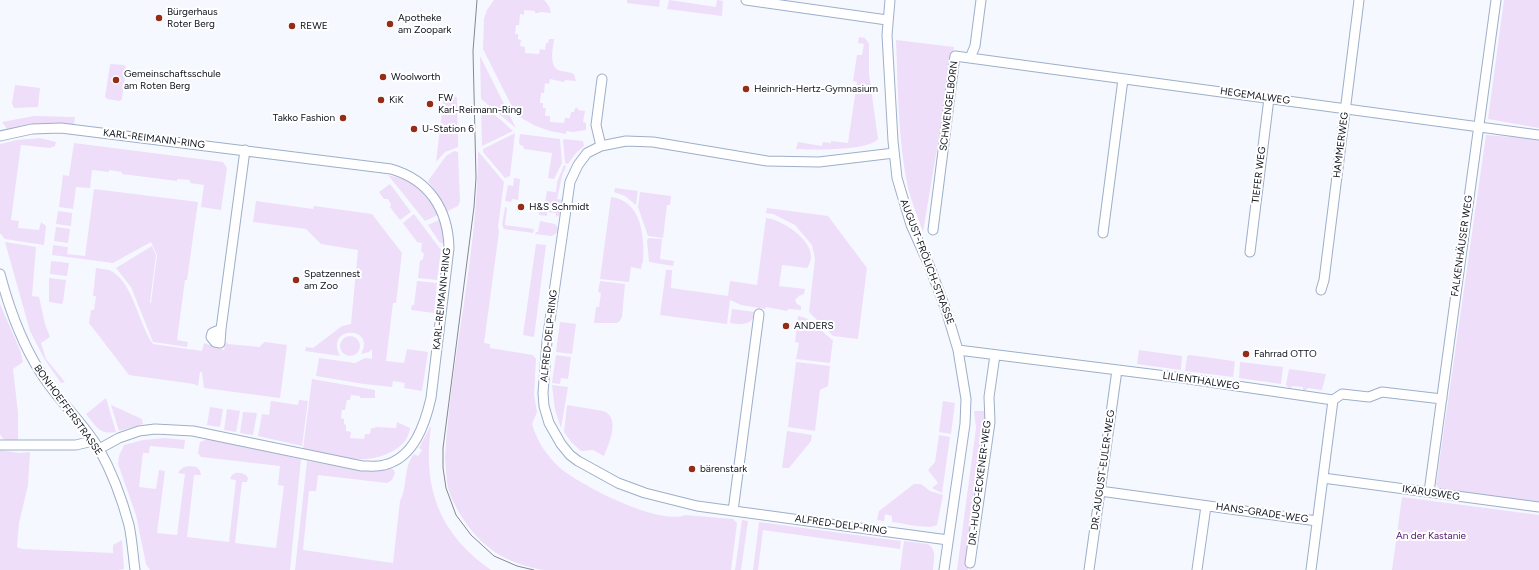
<!DOCTYPE html>
<meta charset="utf-8">
<style>
body{margin:0}
canvas{display:block;background:#f5f8fe}
</style>
<canvas width="1539" height="570"></canvas>
<script>
const g = document.querySelector('canvas').getContext('2d');
g.lineJoin = 'round';
function paint(path, color) { g.fillStyle = color; g.fill(path, 'evenodd'); }
function trace(path, color, width, dash) { g.strokeStyle = color; g.lineWidth = width; g.lineCap = dash ? 'butt' : 'round'; g.setLineDash(dash || []); g.stroke(path); }
function write(font, color, halo, rows, align = 'center') {
  g.font = font + ' Figtree,sans-serif'; g.lineWidth = 4; g.setLineDash([]); g.textBaseline = 'middle'; g.strokeStyle = halo; g.fillStyle = color; for (const [text, x, y, turn = 0] of rows) {
    g.save(); g.translate(x, y); g.rotate((+turn || 0) * Math.PI / 180); g.textAlign = isNaN(turn) ? turn : align; if (halo) g.strokeText(text, 0, 0); g.fillText(text, 0, 0); g.restore();
  }
}
paint(new Path2D(`
 M 494,0 L 544,0 C 548,4 550,7 551,13 L 540,12 L 539,13 L 535,13 L 535,11 L 524,10 L 524,15 L 520,14 L 519,25 L 516,25 L 515,34 L 518,34 L 518,39 L 521,40 L 520,46 L 525,47 L 525,53 L 539,54 L 540,49 L 545,50 L 546,43 L 548,43 L 549,39 L 554,39 C 553,49 548,68 561,71 C 566,72 570,72 574,74 L 576,81 L 565,80 L 564,82 L 550,79 L 549,84 L 545,83 L 544,93 L 541,93 L 540,103 L 543,103 L 543,108 L 546,108 L 545,116 L 550,116 L 550,122 L 564,123 L 565,118 L 570,118 L 571,112 L 574,112 L 575,108 L 578,108 L 578,110 L 585,111 L 583,122 L 586,123 L 586,130 L 573,132 L 566,131 L 566,134 L 550,131 L 536,126 L 523,119 L 516,114 L 507,97 L 483,49 L 484,19 L 487,10 Z
 M 627,0 L 660,0 L 659,7 L 627,3 Z
 M 669,0 L 716,7 L 717,0 L 723,1 L 722,16 L 667,9 Z
 M 1504,0 L 1539,0 L 1539,128 L 1488,119 Z
 M 859,37 L 865,38 L 869,44 L 869,74 L 878,139 C 868,151 812,150 796,149 L 798,142 L 822,146 L 823,142 L 831,143 L 831,141 L 848,143 L 857,82 L 853,81 L 857,55 L 862,55 L 864,44 L 858,43 Z
 M 896,40 L 954,47 L 923,232 C 918,218 912,203 908,188 C 898,140 898,89 896,40 Z
 M 480,56 L 516,128 L 481,99 Z
 M 111,64 L 124,65 L 126,67 L 122,99 L 120,101 L 107,99 L 105,97 L 110,65 Z
 M 15,85 L 40,88 L 38,107 L 14,108 L 12,103 Z
 M 444,95 L 457,97 L 458,147 L 445,152 L 436,162 Z
 M 485,106 L 513,131 L 482,146 L 481,107 Z
 M 34,116 L 75,117 L 74,125 C 51,122 30,125 7,129 L 2,122 Z
 M 515,133 L 510,176 L 505,178 L 483,152 L 483,149 Z
 M 520,134 L 560,139 L 562,163 L 554,179 L 548,178 L 552,153 L 524,149 L 523,146 L 520,145 L 519,142 Z
 M 1486,135 L 1539,139 L 1539,502 L 1440,489 L 1436,485 Z
 M 40,138 L 56,142 L 55,146 L 50,148 L 21,145 L 11,220 L 19,221 L 18,228 L 39,230 L 41,222 L 46,226 L 44,245 L 5,239 L 0,233 L 0,144 L 17,140 Z
 M 563,139 L 583,141 L 584,146 L 576,153 L 568,164 L 565,163 Z
 M 74,143 L 223,162 L 227,168 L 221,210 L 201,207 L 204,185 L 190,183 L 190,180 L 177,179 L 177,181 L 130,175 L 122,174 L 122,172 L 109,170 L 109,172 L 92,170 L 90,188 L 76,187 L 73,209 L 59,207 L 63,175 L 69,176 Z
 M 454,151 L 458,152 L 460,201 L 458,206 L 446,212 L 443,208 L 445,206 L 428,181 L 446,156 Z
 M 478,151 L 504,182 L 498,227 L 499,232 L 484,343 L 490,344 L 490,348 L 533,355 L 536,359 L 534,395 L 537,412 L 532,424 C 537,441 546,455 559,467 C 579,485 660,526 685,515 L 733,519 L 737,523 L 731,570 L 544,570 C 506,564 480,547 460,514 C 455,506 451,497 448,488 C 446,478 446,468 445,458 C 451,355 478,254 478,151 Z
 M 564,165 L 566,166 L 562,176 L 557,199 L 563,200 L 561,214 L 556,217 L 556,213 L 547,212 L 547,216 L 539,215 L 539,203 L 545,203 L 547,191 L 556,192 L 557,182 Z
 M 388,175 L 407,180 L 423,193 L 440,214 L 425,221 Z
 M 514,178 L 520,179 L 518,200 L 512,199 L 511,202 L 505,201 L 508,185 L 513,186 Z
 M 390,184 L 411,212 L 400,220 L 390,207 L 391,204 L 388,199 L 384,199 L 379,192 Z
 M 615,188 L 638,191 L 636,205 L 625,196 L 614,192 Z
 M 94,189 L 198,202 L 187,280 L 185,280 L 177,340 L 188,342 L 187,347 L 153,342 L 131,287 L 116,268 L 152,246 L 156,255 L 150,302 L 149,302 L 151,303 L 157,255 L 151,242 L 113,263 L 52,255 L 53,245 L 68,247 L 67,254 L 85,256 Z
 M 640,192 L 671,196 L 670,205 L 667,205 L 663,238 L 648,236 L 638,207 Z
 M 611,197 C 642,201 645,237 643,263 L 642,263 L 641,269 L 631,267 L 629,282 L 600,279 Z
 M 256,201 L 313,209 L 314,206 L 372,214 L 402,253 L 396,303 L 393,303 L 386,361 L 404,363 L 407,349 L 428,352 L 422,391 L 404,388 L 405,383 L 393,381 L 392,387 L 364,384 L 316,376 L 319,358 L 355,363 L 365,358 L 372,359 L 372,349 L 369,352 L 361,354 C 377,326 324,325 340,356 L 305,351 L 306,347 L 313,348 L 342,326 L 351,324 L 358,250 L 321,244 L 306,229 L 253,222 Z
 M 505,207 L 507,208 L 505,225 L 534,229 L 533,233 L 504,229 L 502,225 Z
 M 767,208 L 828,216 L 867,268 L 858,339 L 833,336 L 809,312 L 815,259 L 812,245 L 795,225 L 773,214 L 766,213 Z
 M 58,211 L 72,213 L 71,226 L 56,224 Z
 M 414,214 L 441,250 L 437,280 L 418,278 L 420,261 L 423,259 L 424,254 L 421,251 L 422,243 L 417,242 L 403,223 Z
 M 766,218 C 785,220 824,247 807,268 L 782,265 L 779,286 L 805,289 L 804,294 L 799,296 L 795,300 L 797,304 L 801,306 L 801,310 L 788,309 L 787,311 L 766,307 L 765,309 L 741,305 L 730,300 L 727,324 L 660,315 L 666,270 L 672,270 L 671,288 L 728,296 L 730,281 L 757,285 Z
 M 441,219 L 445,243 L 440,243 L 428,225 Z
 M 540,221 L 555,224 L 559,229 L 558,232 L 552,236 L 535,234 L 536,232 L 538,232 Z
 M 56,227 L 70,229 L 68,243 L 54,241 Z
 M 649,238 L 662,239 L 660,259 L 674,261 L 673,266 L 649,262 L 647,240 Z
 M 5,242 L 36,247 L 32,296 L 39,297 L 45,324 L 50,337 L 41,343 L 46,359 L 65,382 L 61,383 L 45,360 L 30,331 Z
 M 536,244 L 546,245 L 534,337 L 523,335 Z
 M 51,261 L 69,263 L 67,276 L 50,274 Z
 M 96,268 C 100,269 105,269 109,270 C 133,280 138,324 153,344 L 202,351 L 204,343 L 224,350 L 226,342 L 228,344 L 260,347 L 261,345 L 265,342 L 287,345 L 280,398 L 204,388 L 202,372 L 200,372 L 198,386 L 194,384 L 129,375 L 89,323 L 91,310 L 94,310 L 96,296 L 93,296 Z
 M 49,278 L 66,280 L 63,302 L 62,304 L 49,302 Z
 M 417,281 L 437,283 L 434,313 L 411,310 L 412,305 L 414,305 Z
 M 600,281 L 625,284 L 622,317 L 620,321 L 617,323 L 594,323 L 596,307 L 599,307 L 601,293 L 598,292 Z
 M 0,304 L 20,350 L 23,362 L 13,369 L 18,413 L 18,442 C 10,442 4,442 0,434 Z
 M 732,309 L 755,312 C 753,326 741,325 730,323 Z
 M 798,316 C 813,318 821,332 833,340 L 830,363 L 796,359 L 799,343 L 795,342 Z
 M 560,322 L 576,324 L 572,354 L 556,352 Z
 M340 346a10 10 0 1 1 20 0a10 10 0 1 1-20 0Z
 M 1139,350 L 1182,356 L 1181,370 L 1137,364 Z
 M 556,355 L 571,357 L 568,379 L 561,378 L 560,384 L 552,383 Z
 M 1190,355 L 1233,361 L 1235,362 L 1233,377 L 1185,371 L 1187,356 Z
 M 796,362 L 830,366 L 828,386 L 820,390 L 815,431 L 788,427 Z
 M 1240,362 L 1283,367 L 1281,384 L 1239,378 Z
 M 1289,369 L 1326,374 L 1322,390 L 1308,388 L 1305,391 L 1303,391 L 1303,387 L 1292,386 L 1291,388 L 1289,388 L 1286,385 Z
 M 312,379 L 375,390 L 375,398 L 360,398 L 360,396 L 351,395 L 350,400 L 347,400 L 345,410 L 342,410 L 341,418 L 344,419 L 344,424 L 346,425 L 346,431 L 351,432 L 350,438 L 364,439 L 365,434 L 370,434 L 371,428 L 375,428 L 375,427 L 396,428 L 397,422 L 410,428 C 408,440 403,445 393,451 C 365,467 332,456 303,449 Z
 M 552,385 L 568,387 L 561,428 L 555,410 Z
 M 106,398 L 116,432 C 99,435 96,426 86,414 Z
 M 299,400 L 308,401 L 302,446 L 258,436 L 262,414 L 269,415 L 271,401 L 298,405 Z
 M 943,401 L 955,403 L 951,434 L 939,432 Z
 M 111,405 L 142,419 L 143,424 L 119,431 Z
 M 567,405 L 603,411 C 621,417 609,444 604,456 L 593,450 L 581,451 L 572,443 L 564,432 Z
 M 210,407 L 223,409 L 220,427 L 207,425 Z
 M 227,409 L 240,411 L 236,432 L 224,430 Z
 M 974,411 L 987,411 L 982,432 L 965,563 L 968,565 L 968,570 L 957,570 L 976,428 Z
 M 243,412 L 257,413 L 253,435 L 240,433 Z
 M 430,427 L 431,427 C 422,488 440,535 491,570 L 295,570 L 307,461 C 336,466 364,471 393,469 L 395,473 L 392,480 L 387,483 L 318,475 L 316,491 L 309,491 L 303,550 L 393,563 L 400,501 C 408,486 403,467 414,454 L 418,456 L 422,450 L 419,448 Z
 M 787,431 L 812,435 L 811,441 L 789,468 L 782,468 Z
 M 939,435 L 950,437 L 942,493 L 932,488 L 938,483 L 928,470 L 935,462 Z
 M 164,438 L 185,440 L 184,449 L 150,446 L 149,453 L 143,453 L 139,487 L 156,489 L 159,470 L 165,471 L 157,533 L 177,535 L 185,474 L 178,473 C 183,465 188,466 197,467 L 200,471 L 201,475 L 194,475 L 187,537 L 229,542 L 236,480 L 230,479 C 233,471 239,472 246,475 L 248,478 L 247,482 L 242,482 L 235,543 L 276,548 L 284,486 L 278,485 L 280,466 L 201,457 L 198,453 L 200,442 L 208,439 L 301,459 L 290,570 L 150,570 L 146,564 L 136,515 L 118,464 L 119,456 L 124,445 L 143,440 Z
 M 0,450 L 19,453 L 30,452 L 28,485 L 19,523 L 17,547 L 22,549 L 113,553 L 113,545 L 122,540 L 124,569 L 118,570 L 0,570 Z
 M 914,484 L 921,484 L 930,491 L 943,495 L 937,525 C 929,530 902,523 892,522 L 892,516 L 885,514 L 884,521 L 877,520 L 879,511 Z
 M 1402,497 L 1539,515 L 1539,570 L 1392,570 Z
 M 742,520 L 748,521 L 741,570 L 735,570 Z
 M 759,522 L 901,541 L 900,549 L 763,530 L 758,570 L 753,570 Z
 M 904,541 L 928,544 C 937,550 934,560 933,570 L 900,570 Z`), '#efdef9');
const street = new Path2D(`
 M 746,0 L 887,20
 M 890,0 L 887,35 L 893,141 L 897,178 L 911,225 L 929,265 L 946,310 L 958,350 L 966,399 L 965,424 L 944,570
 M 970,58 L 975,46 L 981,0
 M 0,136 L 32,129 L 61,128 L 391,169 C 429,180 448,209 449,248 L 431,398 C 425,424 414,458 384,465 C 377,467 369,466 362,466 L 193,431 L 155,429 L 139,431 L 119,438 L 99,449
 M 601,146 L 596,125 L 602,79
 M 894,153 L 819,162 L 767,161 L 653,142 L 626,141 L 601,146 L 587,153 L 578,165 L 570,182 L 547,341 L 543,393 L 544,406 L 549,423 L 561,444 L 570,455 L 578,461 L 618,483 L 645,493 L 697,506 L 948,540
 M 933,230 L 955,56 L 1539,135
 M 1103,233 L 1123,79
 M 1250,252 L 1269,98
 M 0,274 C 10,312 24,350 47,382 C 63,405 85,425 99,449 C 112,472 122,499 129,525 C 132,539 133,555 135,570
 M 1321,290 L 1324,280 L 1359,0
 M 221,329 L 220,343 L 215,342 L 211,337 L 212,333 L 221,329 L 245,150
 M 958,350 L 1182,378 L 1333,400 L 1342,394 L 1369,397 L 1382,392 L 1442,399
 M 0,445 L 76,445 L 93,441
 M 1323,478 L 1539,507
 M 1100,491 L 1317,521
 M 1429,492 L 1496,0
 M 733,511 L 759,314
 M 970,563 L 990,422 L 989,397 L 995,355
 M 1089,570 L 1117,370
 M 1197,570 L 1206,506
 M 1311,570 L 1333,400`);
trace(street, '#9eafc9', 11);
trace(street, '#fff', 9);
trace(new Path2D(`
 M 477,0 L 473,51 L 476,178 L 474,207 L 443,448 L 443,468 L 446,488 L 456,515 L 471,535 L 494,556 L 517,566 L 534,570`), '#848890', 1);
for (const [x, y, r, color] of [
 [159,18,4,"#952c17"],
 [390,24,4,"#952c17"],
 [292,26,4,"#952c17"],
 [383,77,4,"#952c17"],
 [116,80,4,"#952c17"],
 [746,89,4,"#952c17"],
 [381,100,4,"#952c17"],
 [430,104,4,"#952c17"],
 [343,118,4,"#952c17"],
 [414,129,4,"#952c17"],
 [521,207,4,"#952c17"],
 [296,280,4,"#952c17"],
 [786,326,4,"#952c17"],
 [1246,354,4,"#952c17"],
 [692,469,4,"#952c17"]
]) { const dot = new Path2D(); dot.arc(x, y, r, 0, 2 * Math.PI); g.fillStyle = color; g.fill(dot); trace(dot, '#fff', 1.5); }
write('10px', '#0c111b', '#fff', [
 ["Bürgerhaus",167,12],
 ["Roter Berg",167,24],
 ["Apotheke",398,18],
 ["am Zoopark",398,30],
 ["REWE",300,26],
 ["Gemeinschaftsschule",124,74],
 ["am Roten Berg",124,86],
 ["Woolworth",391,77],
 ["Heinrich-Hertz-Gymnasium",754,89],
 ["FW",438,98],
 ["Karl-Reimann-Ring",438,110],
 ["KiK",389,100],
 ["Takko Fashion",335,118,"right"],
 ["U-Station 6",422,129],
 ["H&S Schmidt",529,207],
 ["Spatzennest",304,274],
 ["am Zoo",304,286],
 ["ANDERS",794,326],
 ["Fahrrad OTTO",1254,354],
 ["bärenstark",700,469]
], 'left');
write('10px', '#0c111b', '#fff', [
 ["HEGEMALWEG",1255,96,8],
 ["SCHWENGELBORN",949,106,-83],
 ["KARL-REIMANN-RING",154,139,7],
 ["HAMMERWEG",1341,145,-83],
 ["TIEFER WEG",1259,175,-83],
 ["FALKENHÄUSER WEG",1462,246,-82],
 ["AUGUST-FRÖLICH-STRASSE",927,262,69],
 ["KARL-REIMANN-RING",442,299,-84],
 ["ALFRED-DELP-RING",549,336,-84],
 ["LILIENTHALWEG",1201,381,8],
 ["BONHOEFFERSTRASSE",68,410,54],
 ["DR.-AUGUST-EULER-WEG",1103,470,-82],
 ["DR.-HUGO-ECKENER-WEG",980,483,-83],
 ["IKARUSWEG",1431,493,8],
 ["HANS-GRADE-WEG",1262,513,8],
 ["ALFRED-DELP-RING",841,525,8]
]);
write('10px', '#51156b', '#fff', [
 ["An der Kastanie",1431,536]
]);
</script>
